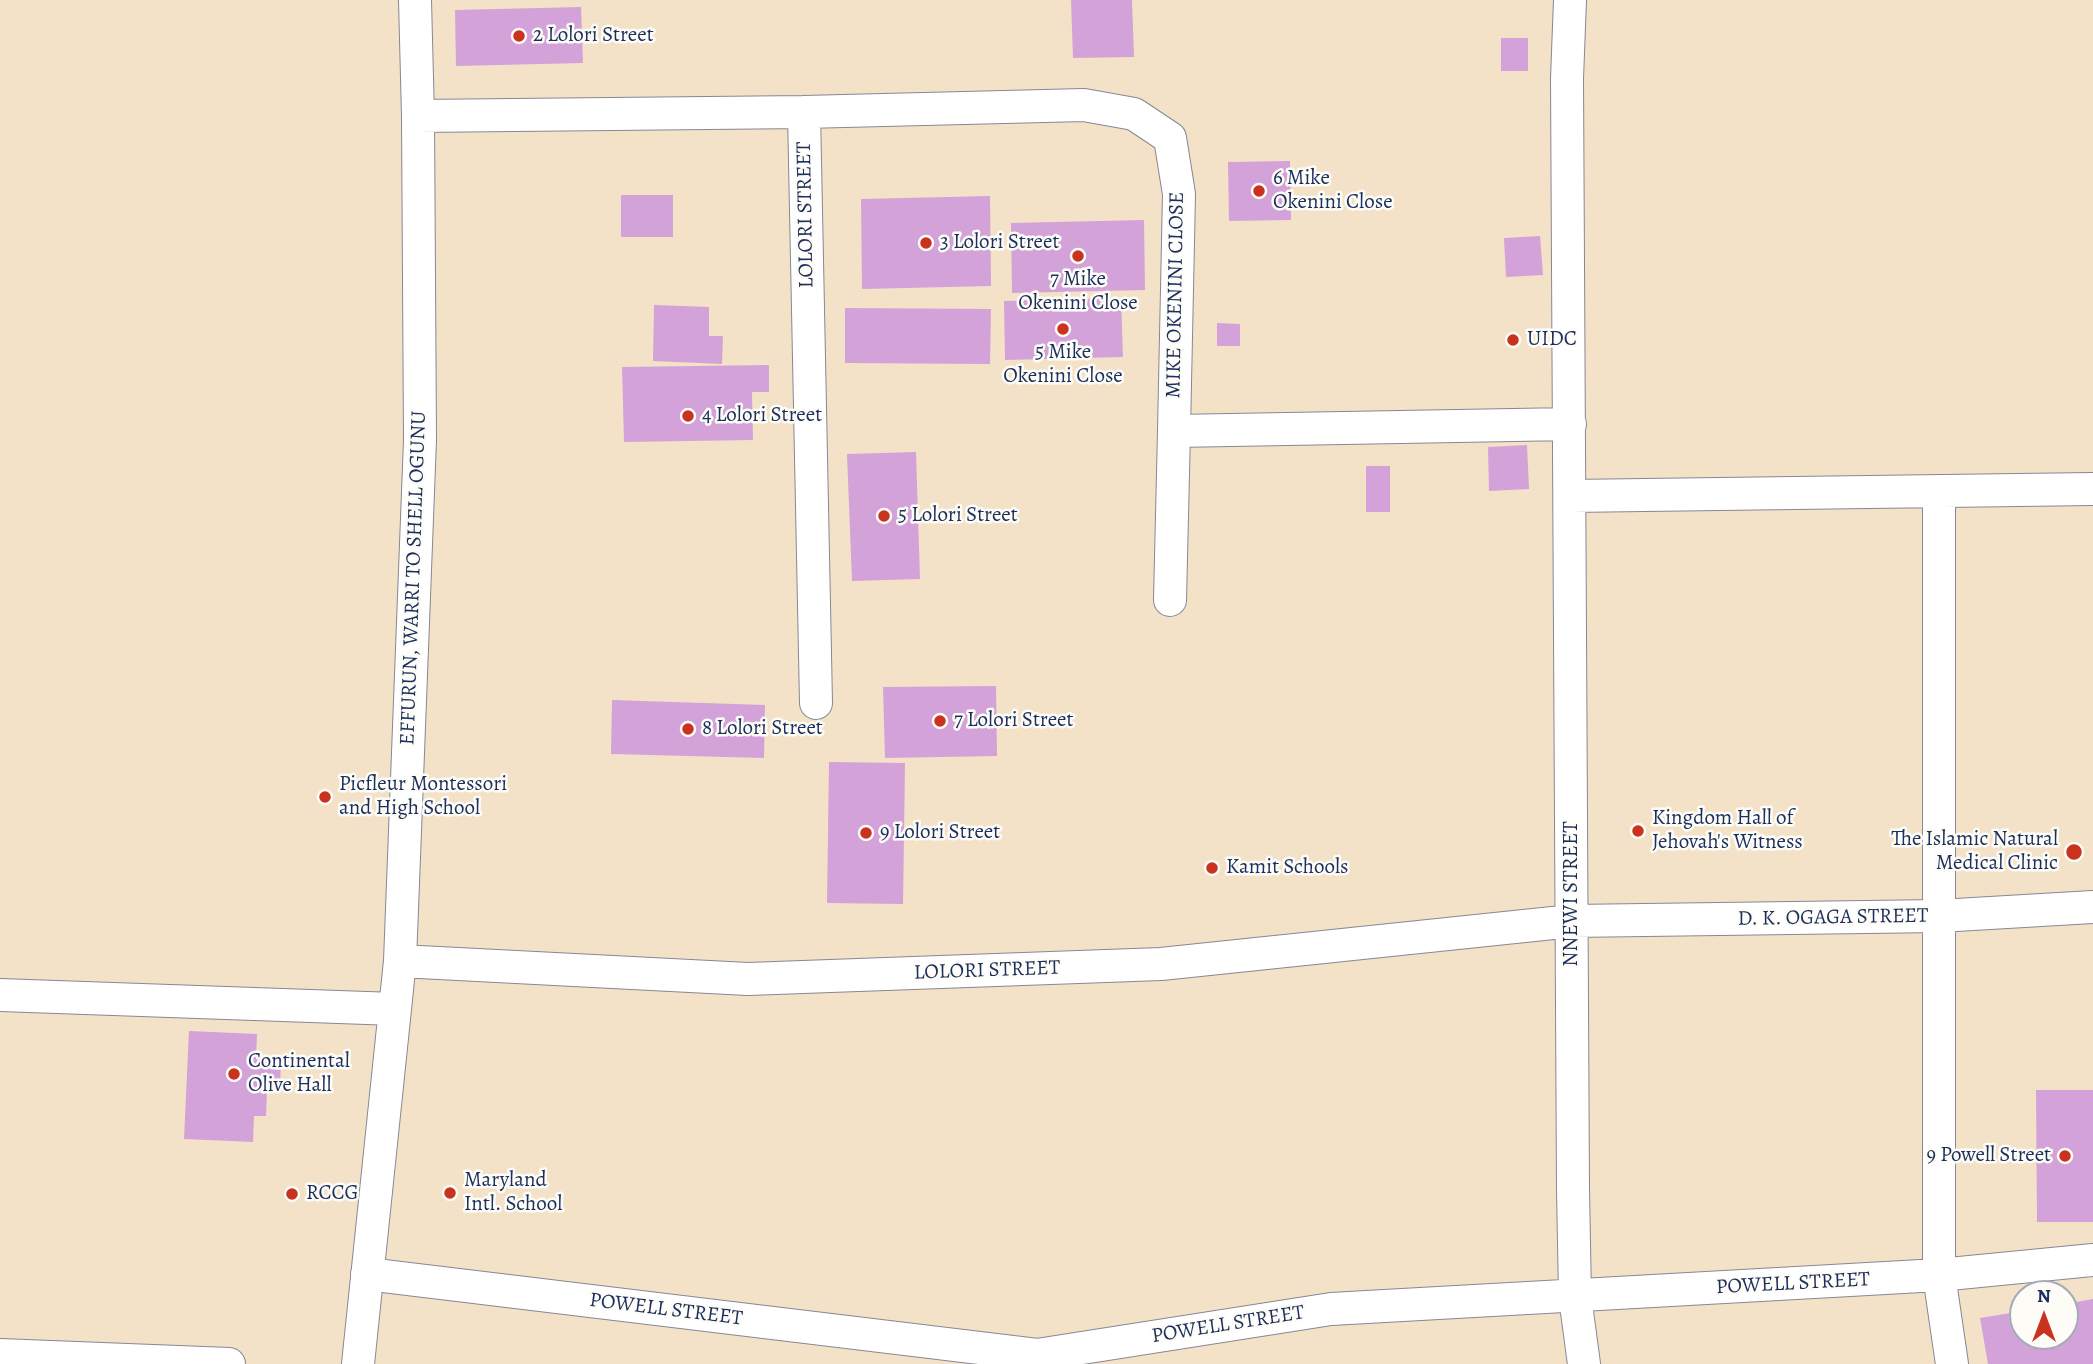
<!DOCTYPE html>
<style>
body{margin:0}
#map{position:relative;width:2093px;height:1364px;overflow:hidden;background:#f3e2c7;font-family:Alegreya,serif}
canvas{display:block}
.north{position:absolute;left:2009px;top:1280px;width:70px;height:70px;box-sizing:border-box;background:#fdfcf7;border:2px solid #a3aaba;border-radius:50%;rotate:0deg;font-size:19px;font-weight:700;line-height:28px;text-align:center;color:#1b2f5e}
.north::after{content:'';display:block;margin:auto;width:24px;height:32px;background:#c8321e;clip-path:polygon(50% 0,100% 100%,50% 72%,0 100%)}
</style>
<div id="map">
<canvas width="2093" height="1364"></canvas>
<div class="north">N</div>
</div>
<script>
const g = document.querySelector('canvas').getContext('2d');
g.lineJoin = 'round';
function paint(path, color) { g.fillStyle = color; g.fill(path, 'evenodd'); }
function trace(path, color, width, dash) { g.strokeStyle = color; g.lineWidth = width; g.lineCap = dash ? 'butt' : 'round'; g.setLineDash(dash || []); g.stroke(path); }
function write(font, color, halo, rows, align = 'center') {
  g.font = font + ' Alegreya,serif'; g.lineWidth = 5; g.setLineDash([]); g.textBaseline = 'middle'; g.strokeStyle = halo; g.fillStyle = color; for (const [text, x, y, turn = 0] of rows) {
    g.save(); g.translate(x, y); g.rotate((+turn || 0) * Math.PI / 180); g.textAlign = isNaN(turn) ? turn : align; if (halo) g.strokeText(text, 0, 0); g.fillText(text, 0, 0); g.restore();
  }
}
paint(new Path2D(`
 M 1071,0 L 1132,0 L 1134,57 L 1073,58 Z
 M 581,7 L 583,63 L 456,66 L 455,10 Z
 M 1501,38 L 1528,38 L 1528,71 L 1501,71 Z
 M 1290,161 L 1291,220 L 1229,221 L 1228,162 Z
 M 621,195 L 673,195 L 673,237 L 621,237 Z
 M 990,196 L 991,286 L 862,289 L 861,199 Z
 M 1144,220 L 1145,290 L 1012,293 L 1011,223 Z
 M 1540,236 L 1543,275 L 1506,277 L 1504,238 Z
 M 1121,298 L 1123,357 L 1005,360 L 1004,301 Z
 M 654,305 L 709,307 L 709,336 L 723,336 L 722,364 L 653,361 Z
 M 845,308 L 991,309 L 990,364 L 845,363 Z
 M 1217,323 L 1240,324 L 1240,346 L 1217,346 Z
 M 769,365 L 769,392 L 752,392 L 753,440 L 624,442 L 622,367 Z
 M 1527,445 L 1529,489 L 1489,491 L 1488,447 Z
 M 916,452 L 920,579 L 852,581 L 847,454 Z
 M 1366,466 L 1390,466 L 1390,512 L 1366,512 Z
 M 996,686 L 997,756 L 885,758 L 883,687 Z
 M 612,700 L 765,705 L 764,758 L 611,754 Z
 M 829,762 L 905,763 L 903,904 L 827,903 Z
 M 189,1031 L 257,1034 L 256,1056 L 281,1057 L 280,1090 L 267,1090 L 266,1116 L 254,1116 L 253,1142 L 184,1139 Z
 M 2036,1090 L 2093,1090 L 2093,1222 L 2037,1222 Z
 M 2093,1299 L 2093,1364 L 1988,1364 L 1980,1318 L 2023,1311 L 2023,1336 L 2065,1336 L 2065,1304 Z`), '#d3a2d9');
const street = new Path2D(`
 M 1570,0 L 1567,79 L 1573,1189 L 1575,1297 L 1584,1364
 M 804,112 L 1084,105 L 1134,114 L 1170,138 L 1179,194 L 1174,431 L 1570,424
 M 418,116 L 804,112 L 816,703
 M 1939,491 L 1939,1275 L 1952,1364
 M 1570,496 L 2093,489
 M 1170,600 L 1174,431
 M 400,961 L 748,979 L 1161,964 L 1572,921 L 1939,916 L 2093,907
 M 0,995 L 395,1009
 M 367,1274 L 1037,1355 L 1331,1309 L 1939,1275 L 2093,1260
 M 0,1355 L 229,1364
 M 358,1364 L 400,961 L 420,440 L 418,116 L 415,0`);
trace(street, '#878892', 34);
trace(street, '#fff', 32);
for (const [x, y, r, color] of [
 [519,36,7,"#c8321e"],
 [1259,191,7,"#c8321e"],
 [926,243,7,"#c8321e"],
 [1078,256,7,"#c8321e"],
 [1063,329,7,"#c8321e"],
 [1513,340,7,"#c8321e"],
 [688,416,7,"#c8321e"],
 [884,516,7,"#c8321e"],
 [940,721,7,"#c8321e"],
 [688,729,7,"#c8321e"],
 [325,797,7,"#c8321e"],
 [1638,831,7,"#c8321e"],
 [866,833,7,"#c8321e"],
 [2074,852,9,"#c8321e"],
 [1212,868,7,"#c8321e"],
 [234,1074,7,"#c8321e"],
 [2065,1156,7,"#c8321e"],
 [450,1193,7,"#c8321e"],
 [292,1194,7,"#c8321e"]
]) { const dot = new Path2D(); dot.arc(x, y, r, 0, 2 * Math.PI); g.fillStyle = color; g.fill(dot); trace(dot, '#fdfcf7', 2.5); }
write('21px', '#1b2f5e', '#fdfcf7', [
 ["2 Lolori Street",533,36],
 ["6 Mike",1273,179],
 ["Okenini Close",1273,203],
 ["3 Lolori Street",940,243],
 ["7 Mike",1078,280,"center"],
 ["Okenini Close",1078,304,"center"],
 ["UIDC",1527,340],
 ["5 Mike",1063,353,"center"],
 ["Okenini Close",1063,377,"center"],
 ["4 Lolori Street",702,416],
 ["5 Lolori Street",898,516],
 ["7 Lolori Street",954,721],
 ["8 Lolori Street",702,729],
 ["Picfleur Montessori",339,785],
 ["and High School",339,809],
 ["Kingdom Hall of",1652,819],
 ["Jehovah's Witness",1652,843],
 ["9 Lolori Street",880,833],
 ["The Islamic Natural",2058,840,"right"],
 ["Medical Clinic",2058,864,"right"],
 ["Kamit Schools",1226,868],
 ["Continental",248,1062],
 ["Olive Hall",248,1086],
 ["9 Powell Street",2051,1156,"right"],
 ["Maryland",464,1181],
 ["Intl. School",464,1205],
 ["RCCG",306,1194]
], 'left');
write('21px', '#1b2f5e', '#fdfcf7', [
 ["LOLORI STREET",806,215,-91],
 ["MIKE OKENINI CLOSE",1176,295,-89],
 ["EFFURUN, WARRI TO SHELL OGUNU",414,578,-88],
 ["NNEWI STREET",1572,894,-90],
 ["D. K. OGAGA STREET",1833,918,-1],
 ["LOLORI STREET",987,971,-2],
 ["POWELL STREET",1793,1284,-3],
 ["POWELL STREET",666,1310,7],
 ["POWELL STREET",1228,1325,-9]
]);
</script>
